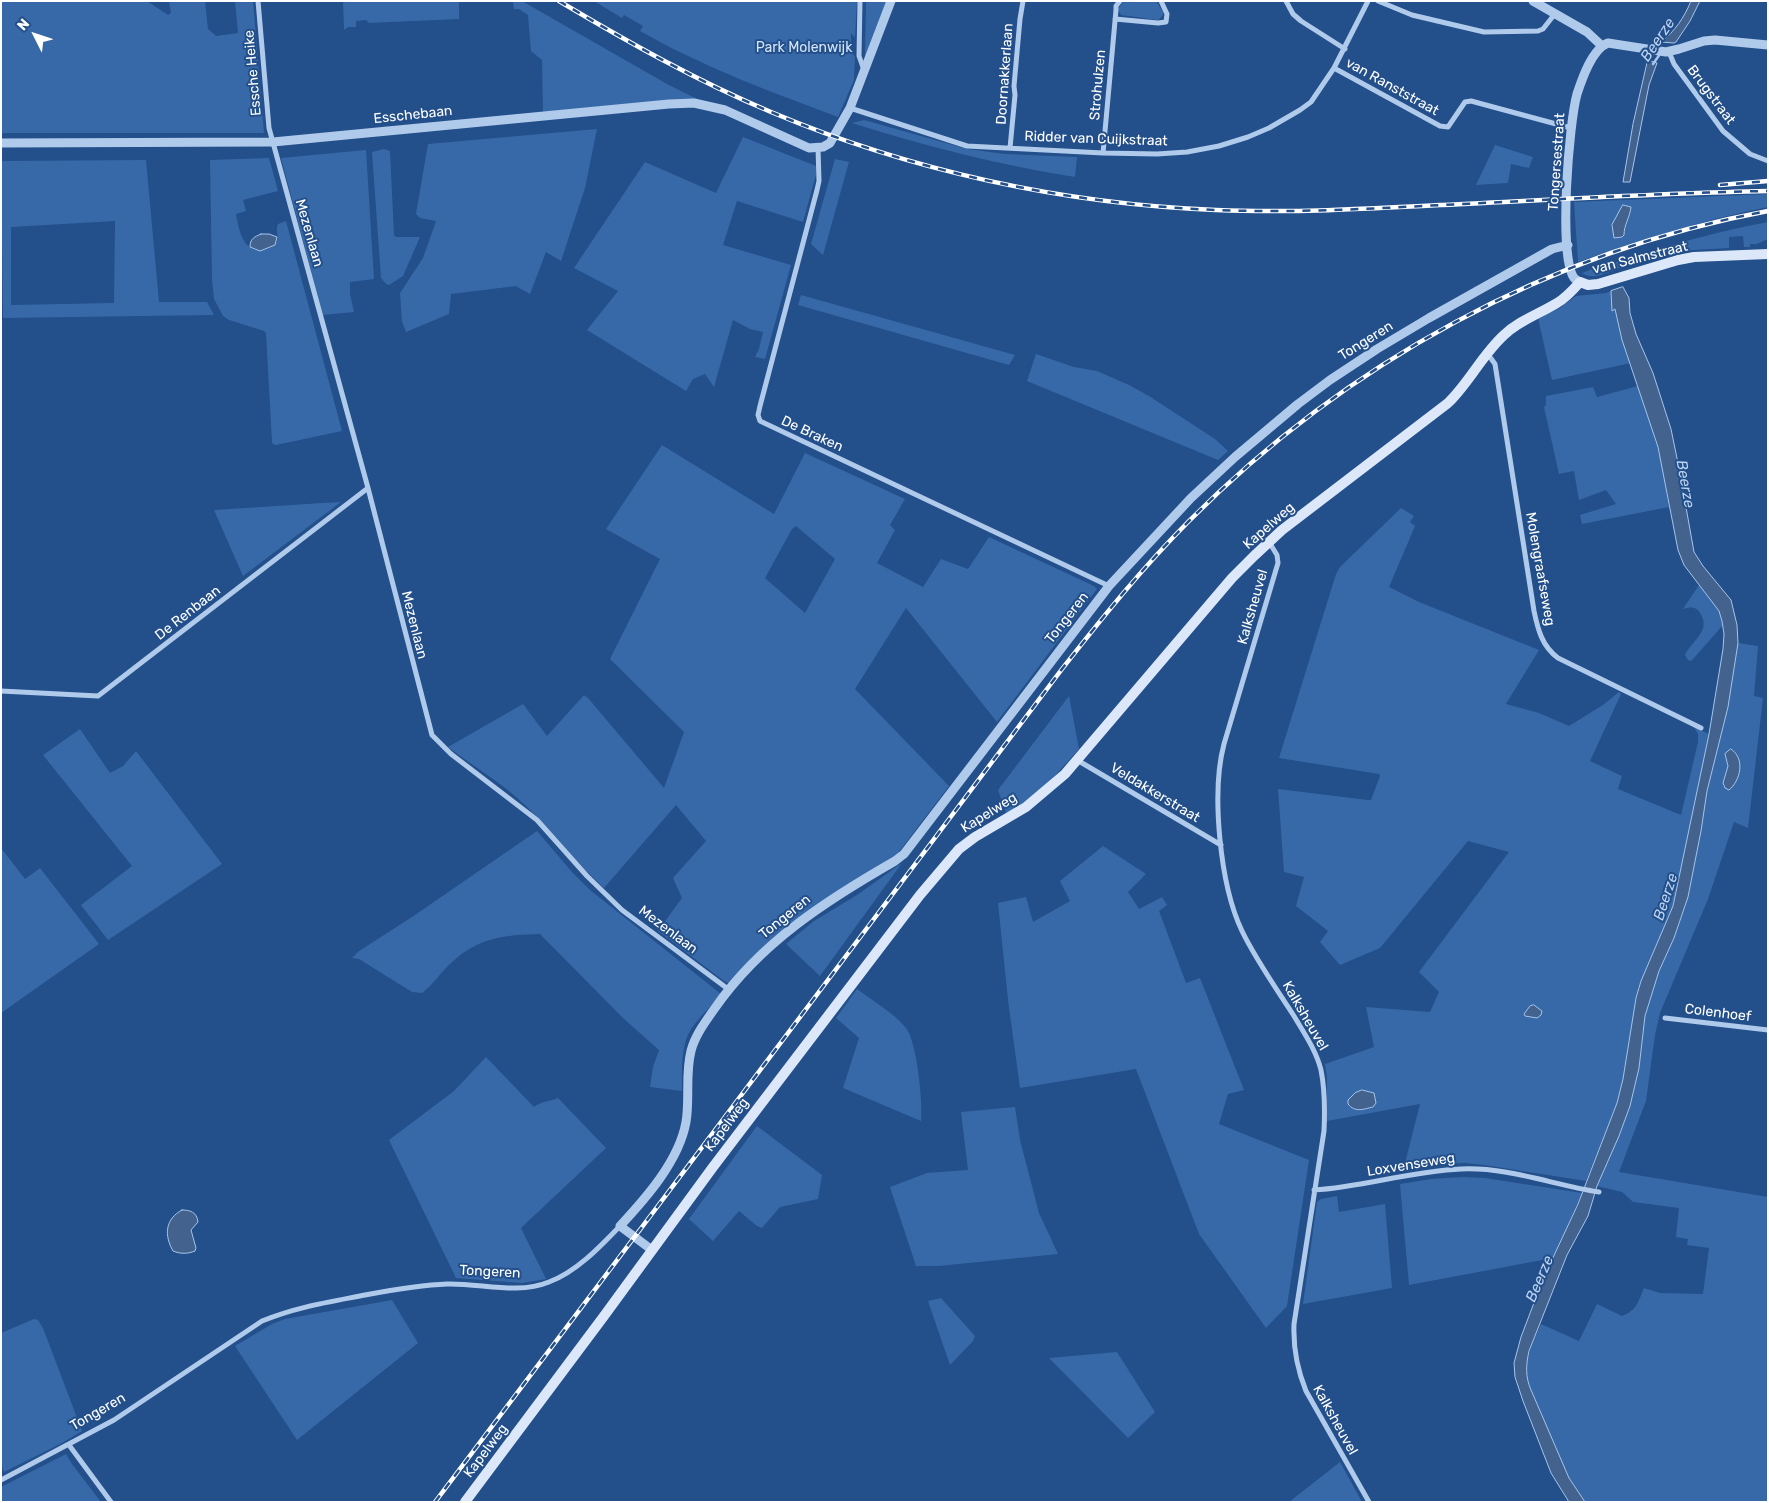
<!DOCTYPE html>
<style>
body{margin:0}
#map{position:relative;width:1769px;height:1503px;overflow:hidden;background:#234f8b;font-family:Rubik,sans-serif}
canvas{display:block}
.frame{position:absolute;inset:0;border:2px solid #fff;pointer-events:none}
.north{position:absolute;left:10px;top:10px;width:50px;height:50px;-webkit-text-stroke:4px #234f8b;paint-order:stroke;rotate:311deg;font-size:14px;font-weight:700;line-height:20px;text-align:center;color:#fff}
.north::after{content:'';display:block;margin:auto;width:18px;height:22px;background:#fff;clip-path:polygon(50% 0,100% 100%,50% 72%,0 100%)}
</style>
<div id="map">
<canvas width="1769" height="1503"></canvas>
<div class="frame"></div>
<div class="north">N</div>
</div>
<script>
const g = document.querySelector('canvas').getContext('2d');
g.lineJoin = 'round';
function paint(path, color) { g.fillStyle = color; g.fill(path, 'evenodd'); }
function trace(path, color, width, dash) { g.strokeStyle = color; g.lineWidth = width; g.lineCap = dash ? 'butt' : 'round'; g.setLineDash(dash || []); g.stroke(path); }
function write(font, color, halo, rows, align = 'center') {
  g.font = font + ' Rubik,sans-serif'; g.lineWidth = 4; g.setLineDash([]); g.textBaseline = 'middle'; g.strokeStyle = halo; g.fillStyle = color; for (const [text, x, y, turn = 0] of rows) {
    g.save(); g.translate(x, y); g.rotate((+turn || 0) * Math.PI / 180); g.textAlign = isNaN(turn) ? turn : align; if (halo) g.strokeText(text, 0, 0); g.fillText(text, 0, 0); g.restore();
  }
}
paint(new Path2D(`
 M 1,1 L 147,1 L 168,15 L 171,13 L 169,1 L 205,1 L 208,29 L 216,36 L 238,33 L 235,1 L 253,1 L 264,133 L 1,133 Z
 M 343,1 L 459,1 L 459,19 L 369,23 L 366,20 L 356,21 L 356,27 L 348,27 L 344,30 Z
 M 513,1 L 522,1 L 667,84 L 699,100 L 543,112 L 542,60 L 531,51 L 528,15 L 519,9 L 514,9 Z
 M 594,1 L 857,1 L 855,38 L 851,33 L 851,50 L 855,57 L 854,80 L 838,117 C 771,92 703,67 640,31 L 643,26 L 624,15 L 622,18 Z
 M 866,1 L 889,1 L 865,57 Z
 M 1127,1 L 1156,1 L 1163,12 L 1163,15 L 1158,20 L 1121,15 L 1118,9 L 1123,2 Z
 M 864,120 L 967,149 L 1005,154 L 1077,157 L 1075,177 C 999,165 925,146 852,123 Z
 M 597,129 L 585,188 L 561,261 L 546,252 L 530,294 L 516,286 L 451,294 L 449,314 L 406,332 L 402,321 L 400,293 L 423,258 L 436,221 L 420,218 L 416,214 L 428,144 Z
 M 743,137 L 816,166 L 817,171 L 803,222 L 737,201 L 723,245 L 791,265 L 765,359 L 755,357 L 759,349 L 763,332 L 750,329 L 733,320 L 714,387 L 705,374 L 693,379 L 686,391 L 587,330 L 618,291 L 574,268 L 645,162 L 716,193 Z
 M 1495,145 L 1533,157 L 1529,168 L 1511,164 L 1508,183 L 1476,185 Z
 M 384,149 L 390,151 L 394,235 L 396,237 L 420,237 L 403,276 L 389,285 L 386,284 L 381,278 L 372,152 Z
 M 366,150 L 374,279 L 350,282 L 350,294 L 354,312 L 323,315 L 281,158 Z
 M 269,158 L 278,191 L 243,200 L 246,211 L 236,214 C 239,230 243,255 265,249 C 269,248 273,247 276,243 C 280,238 275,230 278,224 L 286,221 L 342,431 L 276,445 L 273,444 L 272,442 L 266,333 L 264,331 L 229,320 L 223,316 L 214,299 L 212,279 L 210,160 Z
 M 835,159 L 849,162 L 823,255 L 811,244 Z
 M 146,160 L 159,302 L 207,302 L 214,315 L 3,318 L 1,161 ZM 115,221 L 114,303 L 11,305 L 11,227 Z
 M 1768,194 L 1768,207 C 1703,220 1640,240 1578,262 L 1574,202 Z
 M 1768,222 L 1768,239 L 1757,244 L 1750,244 L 1750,247 L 1744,247 L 1743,236 L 1729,237 L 1729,248 L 1692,250 L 1627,265 L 1628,259 C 1673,243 1721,231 1768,222 Z
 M 1622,261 L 1621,267 C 1609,272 1594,281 1582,273 L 1606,264 Z
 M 1611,291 L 1612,310 L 1615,308 L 1622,340 L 1631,363 L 1552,380 L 1538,318 L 1560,308 L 1576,296 L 1606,293 Z
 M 801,295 L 1015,355 L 1009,365 L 798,305 Z
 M 1036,354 L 1074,367 L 1097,371 L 1129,385 L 1149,396 L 1215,439 L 1228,451 L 1218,460 L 1027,381 Z
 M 1638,386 L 1660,454 L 1669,507 L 1582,524 L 1580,515 L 1616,504 L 1606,490 L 1579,500 L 1574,471 L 1559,474 L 1544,407 L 1546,405 L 1546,396 L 1593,387 L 1597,397 Z
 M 662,445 L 774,514 L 805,453 L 905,499 L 890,525 L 895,530 L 877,563 L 923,587 L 941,559 L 968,569 L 989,537 L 1094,586 L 1097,589 L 997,722 L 906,608 L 855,689 L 949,786 L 895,857 L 790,924 L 757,953 L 729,983 L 724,981 L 658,931 L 682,898 L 673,878 L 706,841 L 676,805 L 604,888 C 576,862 552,831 525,805 C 501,782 474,767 448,747 L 523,704 L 547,736 L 584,695 L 588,698 L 664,788 L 684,732 L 610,659 L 660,559 L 606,529 ZM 796,526 L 835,559 L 805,613 L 765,578 L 792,529 Z
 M 341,502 L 243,576 L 214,510 L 323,503 Z
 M 1401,508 L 1414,516 L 1410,522 L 1415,526 L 1389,587 L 1419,602 L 1539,650 L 1506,704 L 1539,713 L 1569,726 L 1603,705 L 1619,692 L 1621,694 L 1590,761 L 1622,776 L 1618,789 L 1681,815 L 1698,742 L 1698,734 L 1694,727 L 1709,734 L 1673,906 L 1641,981 L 1636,998 L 1623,1079 L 1617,1103 L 1586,1181 L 1484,1165 L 1465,1163 L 1446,1164 L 1403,1171 L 1420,1104 L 1327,1121 L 1327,1077 L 1325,1064 L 1374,1047 L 1366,1007 L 1430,1012 L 1439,992 L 1419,972 L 1509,852 L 1468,841 L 1380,948 L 1340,965 L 1320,942 L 1328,931 L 1296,906 L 1304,877 L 1284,872 L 1278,789 L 1368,800 L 1371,800 L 1380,776 L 1379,774 L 1279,758 L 1336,574 L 1340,567 Z
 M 1699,585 L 1719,611 L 1723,625 L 1694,658 L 1691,661 L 1688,660 L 1685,655 C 1691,641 1712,631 1700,613 C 1696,606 1690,607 1683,609 Z
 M 1738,643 L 1758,646 L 1754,696 L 1763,698 L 1748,828 L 1734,822 L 1708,899 L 1660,1013 L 1655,1035 L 1646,1101 L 1619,1172 L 1768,1197 L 1768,1502 L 1585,1502 L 1569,1478 L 1531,1390 C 1521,1366 1531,1346 1541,1324 L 1579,1341 L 1597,1304 L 1622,1316 C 1637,1310 1638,1302 1644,1288 L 1660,1293 L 1703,1294 L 1709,1248 L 1687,1245 L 1688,1239 L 1676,1237 L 1679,1208 L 1633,1202 L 1622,1192 L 1597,1186 L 1619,1136 L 1630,1106 L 1639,1068 L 1645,1016 L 1659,971 L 1674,938 L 1688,897 L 1701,831 L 1707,791 L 1728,707 ZM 1729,750 L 1729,790 L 1723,786 L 1723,783 L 1728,766 L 1725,754 Z
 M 1069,696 L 1079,749 L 1043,789 L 1007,815 L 998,790 Z
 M 80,729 L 110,773 L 123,766 L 136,751 L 222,864 L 108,940 L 81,905 L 132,866 L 43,755 Z
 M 537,831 L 572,872 L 590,890 L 721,994 C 710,1009 692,1022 686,1040 C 681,1056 682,1074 682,1091 L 650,1087 L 653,1067 L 659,1050 L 623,1018 L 540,934 C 504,935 479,937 451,963 C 441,972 433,985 422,993 L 412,992 L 359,959 L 352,958 L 359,951 L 412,917 Z
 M 1103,846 L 1146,874 L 1128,892 L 1139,909 L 1162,897 L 1167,905 L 1159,911 L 1186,983 L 1200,978 L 1244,1090 L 1228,1094 L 1219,1124 L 1309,1160 L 1287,1306 L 1266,1328 L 1199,1234 L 1136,1069 L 1020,1088 L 1008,1000 L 998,903 L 1026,897 L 1033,922 L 1070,901 L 1060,881 Z
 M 1,848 L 25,879 L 40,868 L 99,944 L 1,1013 Z
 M 902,863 L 820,976 L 786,944 L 814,921 L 857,895 Z
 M 857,989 C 873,1001 894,1013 906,1028 C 917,1042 923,1103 921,1121 L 843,1088 L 859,1038 L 836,1018 Z
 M 486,1057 L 534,1107 C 541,1101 549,1102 558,1098 L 606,1148 L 521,1228 L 546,1279 L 522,1283 L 456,1278 L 389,1140 L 454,1091 Z
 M 1015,1107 L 1020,1140 L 1039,1213 L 1058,1254 L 939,1266 L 916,1266 L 890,1187 L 927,1173 L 968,1170 L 961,1112 Z
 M 757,1126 L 822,1175 L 818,1199 L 780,1207 L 762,1228 L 757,1226 L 739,1211 L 713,1241 L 689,1219 Z
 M 1463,1177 L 1485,1178 L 1582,1193 L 1553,1258 L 1409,1285 L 1400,1184 L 1431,1179 Z
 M 1337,1196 L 1339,1212 L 1385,1204 L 1392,1288 L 1303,1304 L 1317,1202 L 1321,1199 Z
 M 941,1298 L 975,1336 L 973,1341 L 950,1365 L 928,1301 Z
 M 392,1300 L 418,1343 L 297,1440 L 235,1346 L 272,1324 L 285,1319 Z
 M 34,1319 L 38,1320 L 43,1328 L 82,1431 L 62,1443 L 4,1472 L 1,1463 L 1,1333 Z
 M 1117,1352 L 1155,1412 L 1128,1438 L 1049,1358 Z
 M 66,1454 L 72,1464 L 101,1502 L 1,1502 L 1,1487 Z
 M 1340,1462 L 1362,1502 L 1289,1502 Z`), '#3769a8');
const water = new Path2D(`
 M 1691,1 L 1700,1 L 1690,21 L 1676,42 L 1674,43 L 1661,42 C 1675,31 1684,18 1691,1 Z
 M 1648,60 L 1657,63 L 1649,85 L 1630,182 L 1623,182 L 1633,124 Z
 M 1623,205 L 1631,207 C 1630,217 1624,225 1624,235 L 1622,237 L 1614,238 L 1612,225 Z
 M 261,234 L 269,234 L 277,237 L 275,245 L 260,251 L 250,247 C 250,239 254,237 261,234 Z
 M 1623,287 L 1629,298 L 1630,313 L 1636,334 L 1653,373 L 1671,429 L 1679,468 L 1694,552 L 1703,566 L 1731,600 L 1737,625 L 1738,643 L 1728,707 L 1707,791 L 1701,831 L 1688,897 L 1674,938 L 1659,971 L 1645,1016 L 1639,1068 L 1630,1106 L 1619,1136 L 1597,1186 L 1588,1216 L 1567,1255 L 1529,1351 C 1526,1365 1525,1376 1531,1390 L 1569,1478 L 1585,1502 L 1569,1502 L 1551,1473 L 1523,1401 L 1515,1377 L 1514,1363 L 1521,1337 L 1543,1279 L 1578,1204 L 1617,1103 L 1623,1079 L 1636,998 L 1641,981 L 1673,906 L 1709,734 L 1723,649 L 1724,634 L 1722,621 L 1719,611 L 1684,565 L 1678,550 L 1658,447 L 1622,340 L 1615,309 L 1612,311 L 1611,291 Z
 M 1731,749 C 1746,759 1740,781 1729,790 L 1725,788 L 1723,783 L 1728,766 L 1725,754 Z
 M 1534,1005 L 1542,1011 L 1541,1015 L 1537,1018 L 1525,1016 L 1524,1014 L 1530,1006 Z
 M 1362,1090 L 1374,1093 L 1376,1103 L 1373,1107 C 1364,1109 1355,1113 1348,1104 L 1348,1100 L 1355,1093 Z
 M 182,1210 C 190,1210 197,1212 198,1222 L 191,1230 L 196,1248 L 195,1251 C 188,1254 180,1254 173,1251 C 164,1235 165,1219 182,1210 Z`);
paint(water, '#43638e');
trace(water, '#a5c5ec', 1);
trace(new Path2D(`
 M 1653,64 L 1660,54
 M 1624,266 L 1625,260`), '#a5c5ec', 2.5);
trace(new Path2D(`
 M 258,1 L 269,128 L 368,488 L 432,735 L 451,754 L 537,820 L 587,876 L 622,910 L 728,989
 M 860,1 L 859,56 L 864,70
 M 1286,1 L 1293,14 L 1301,21 L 1345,49
 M 1378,1 L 1412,15 L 1484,32 L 1538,31 L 1543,29 L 1554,15
 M 1115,19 L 1158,23 L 1166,22 L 1167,14 L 1161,1
 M 1669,52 L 1674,64 L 1723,131 L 1750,154 L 1768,161
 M 1334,68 L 1440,126 L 1448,127 L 1465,102 L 1471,101 L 1571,128
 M 850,108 L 967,146 L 1103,153 L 1157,154 L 1187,152 L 1219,146 L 1248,137 L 1269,128 L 1300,110 L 1311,102 L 1334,68 L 1368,1
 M 818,148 L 819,181 L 817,190 L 760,406 L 758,415 L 760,421 L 1109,586
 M 1010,148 L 1015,95 L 1014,86 L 1020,19 L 1023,1
 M 1103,153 L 1116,10 L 1116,6 L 1120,1
 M 1487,353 L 1495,364 L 1534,611 C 1538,630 1542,646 1558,658 L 1701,728
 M 1269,542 L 1277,555 L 1278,563 L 1224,744 C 1211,793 1220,885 1242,931 C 1256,960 1276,988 1294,1016 C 1304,1033 1316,1050 1321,1070 C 1325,1090 1325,1110 1324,1131 L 1294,1324 C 1293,1348 1297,1369 1306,1391 L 1369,1502
 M 1,691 L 98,696 L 368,488
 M 1077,760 L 1221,845
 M 1665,1018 L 1768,1030
 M 1314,1190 C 1363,1187 1411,1171 1461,1169 C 1509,1167 1553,1185 1599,1192
 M 69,1445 L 111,1502
 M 1,1480 L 114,1420 L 262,1321 C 296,1307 329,1302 365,1295 C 392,1290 420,1285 447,1284 C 481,1283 517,1295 549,1282 C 576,1272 600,1247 620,1226`), '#b0caeb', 5);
trace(new Path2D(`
 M 1533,1 L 1587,32 L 1601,45
 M 1,143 L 273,142 L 669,104 L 694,103 L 725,110 L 809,148 L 823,147 L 830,143 L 850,108 L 891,1
 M 1580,282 C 1578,281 1576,280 1574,278 C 1558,255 1569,123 1577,94 C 1582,79 1592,49 1608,43 L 1666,52 L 1679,49 L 1704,41 L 1715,40 L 1768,45
 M 652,1250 L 620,1226 C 646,1198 679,1161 686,1122 C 690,1099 685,1074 691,1051 C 695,1035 706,1021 715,1008 C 761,942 827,900 895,861 L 904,854 L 1109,586 L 1191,498 L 1235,457 L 1298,404 L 1330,380 L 1377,349 L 1429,318 L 1552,249 L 1568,245`), '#b0caeb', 9);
trace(new Path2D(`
 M 465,1502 L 604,1316 L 713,1167 L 920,895 L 959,849 L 975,837 L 1026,807 L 1065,774 L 1232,578 L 1254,556 L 1282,530 L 1448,403 C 1469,383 1482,355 1504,335 C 1520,320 1539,314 1557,303 C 1566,298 1573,290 1580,282 L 1588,285 L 1598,284 L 1678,260 L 1694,257 L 1768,254`), '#dce8f9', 10);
const rail = new Path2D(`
 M 559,1 C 628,42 697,81 771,112 C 911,171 1064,204 1216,210 C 1291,213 1366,209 1442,205 C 1550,200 1659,193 1768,191
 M 1720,185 L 1768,181
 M 435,1502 L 1062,669 C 1102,618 1143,567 1189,521 C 1345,364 1550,251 1768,211`);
trace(rail, '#fff', 4.5);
trace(rail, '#234f8b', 2.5, [8]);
write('14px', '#d5e5f8', '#234f8b', [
 ["Park Molenwijk",804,48]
]);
write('14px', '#fff', '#234f8b', [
 ["Essche Heike",253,73,-95],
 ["Doornakkerlaan",1005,74,-86],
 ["Strohulzen",1098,85,-85],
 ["van Ranststraat",1392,87,29],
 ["Brugstraat",1711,95,53],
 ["Esschebaan",413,115,-6],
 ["Ridder van Cuijkstraat",1096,139,2],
 ["Tongersestraat",1557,162,-86],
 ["Mezenlaan",309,233,74],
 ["van Salmstraat",1640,258,-14],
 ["Tongeren",1366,341,-32],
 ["De Braken",812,434,25],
 ["Kapelweg",1269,526,-41],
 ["Molengraafseweg",1540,569,80],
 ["Kalksheuvel",1253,607,-74],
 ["De Renbaan",188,613,-38],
 ["Tongeren",1067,618,-52],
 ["Mezenlaan",414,625,76],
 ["Veldakkerstraat",1155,793,31],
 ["Kapelweg",989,813,-32],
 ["Tongeren",785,917,-39],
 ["Mezenlaan",668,930,37],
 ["Colenhoef",1718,1013,7],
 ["Kalksheuvel",1305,1016,60],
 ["Kapelweg",727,1125,-53],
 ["Loxvenseweg",1411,1165,-9],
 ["Tongeren",490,1272,3],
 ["Tongeren",98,1412,-30],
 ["Kalksheuvel",1335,1420,61],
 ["Kapelweg",486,1451,-53]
]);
write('italic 15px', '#bcd4f2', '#234f8b', [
 ["Beerze",1658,40,-56],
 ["Beerze",1685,484,80],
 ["Beerze",1666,897,-72],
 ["Beerze",1540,1279,-67]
]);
</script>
